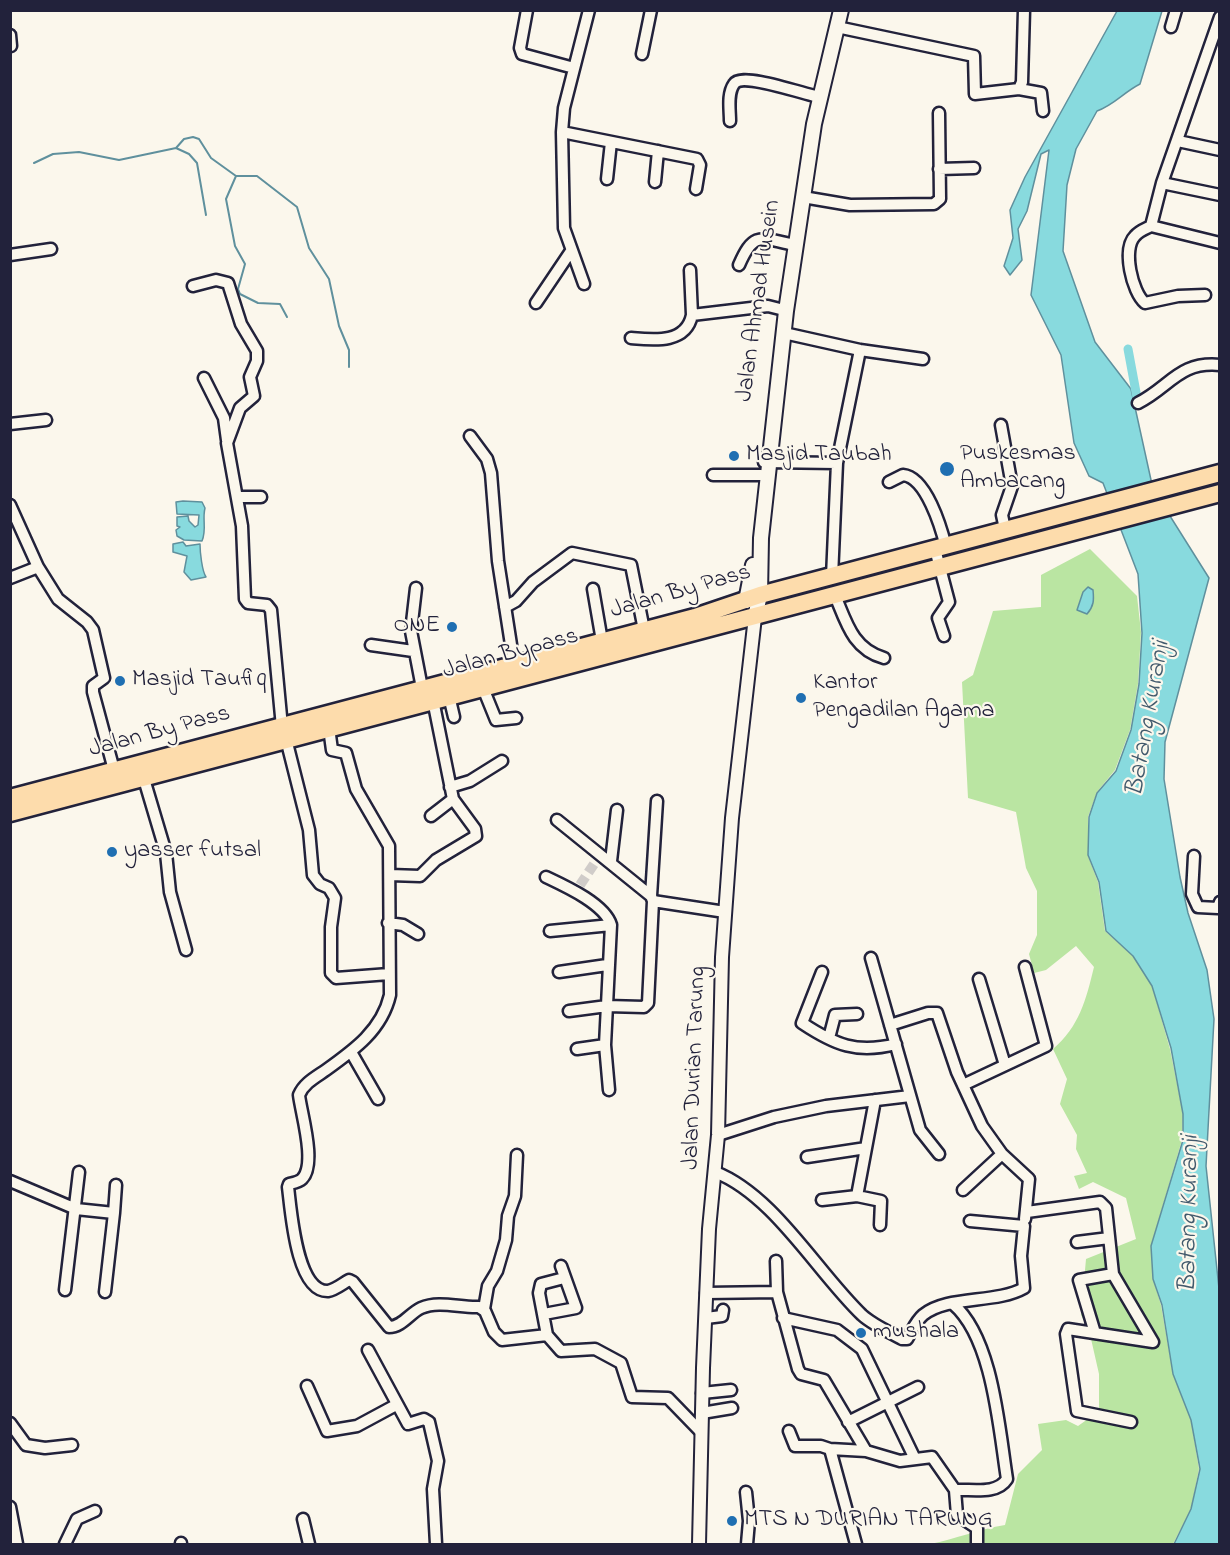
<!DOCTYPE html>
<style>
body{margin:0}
#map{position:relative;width:1230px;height:1555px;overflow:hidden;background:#fbf7ec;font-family:"Indie Flower",sans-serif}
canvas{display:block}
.frame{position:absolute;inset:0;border:12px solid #22223b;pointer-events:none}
</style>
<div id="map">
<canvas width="1230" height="1555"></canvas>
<div class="frame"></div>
</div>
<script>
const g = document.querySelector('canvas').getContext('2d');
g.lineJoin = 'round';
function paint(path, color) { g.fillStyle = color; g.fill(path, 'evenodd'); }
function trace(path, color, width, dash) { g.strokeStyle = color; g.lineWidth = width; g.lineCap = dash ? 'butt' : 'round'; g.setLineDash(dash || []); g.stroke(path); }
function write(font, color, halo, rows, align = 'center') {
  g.font = font + ' "Indie Flower",sans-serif'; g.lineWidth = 4.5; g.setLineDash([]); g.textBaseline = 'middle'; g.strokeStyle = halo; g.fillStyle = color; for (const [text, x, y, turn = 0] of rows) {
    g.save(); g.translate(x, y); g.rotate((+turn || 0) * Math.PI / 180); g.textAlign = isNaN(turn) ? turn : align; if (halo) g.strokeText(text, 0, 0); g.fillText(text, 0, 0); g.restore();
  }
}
paint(new Path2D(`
 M 1090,549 L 1137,596 L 1141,632 L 1138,684 L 1130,730 L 1115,770 L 1097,792 L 1088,817 L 1088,856 L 1098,882 L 1105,931 L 1133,956 L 1152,986 L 1170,1049 L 1183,1114 L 1182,1140 L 1151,1246 L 1153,1279 L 1161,1305 L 1173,1374 L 1191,1420 L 1199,1469 L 1191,1509 L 1173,1544 L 930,1544 C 956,1539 979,1529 1005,1525 L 1018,1474 L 1042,1450 L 1038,1424 L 1066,1420 L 1078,1426 L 1099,1411 L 1099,1374 L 1089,1330 L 1081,1315 L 1086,1259 L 1136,1239 L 1126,1198 L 1093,1182 L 1079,1189 L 1074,1176 L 1087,1173 L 1076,1149 L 1077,1135 L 1060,1104 L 1067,1079 L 1053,1049 C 1079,1027 1086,1000 1094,967 L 1076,946 L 1046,970 L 1034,973 L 1029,954 L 1037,935 L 1037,891 L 1026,868 L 1016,812 L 968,798 L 962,682 L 973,675 L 993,611 L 1041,607 L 1041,575 Z`), '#bae5a2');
const water = new Path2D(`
 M 1117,11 L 1162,11 L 1140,84 C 1124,92 1114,105 1097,111 L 1076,149 L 1067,185 L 1063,251 L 1095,342 L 1131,389 L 1153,489 L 1209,578 L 1165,742 L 1164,779 L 1180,877 L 1188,913 L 1207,970 L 1214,1019 L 1206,1166 L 1220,1298 L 1219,1544 L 1174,1544 L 1191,1509 L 1200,1469 L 1191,1420 L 1173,1374 L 1162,1305 L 1153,1279 L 1151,1246 L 1183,1140 L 1183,1114 L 1171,1048 L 1152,986 L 1133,956 L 1106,931 L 1099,882 L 1088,855 L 1089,817 L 1097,793 L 1116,771 L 1131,730 L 1139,684 L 1142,633 L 1138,574 L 1103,483 L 1089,476 L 1074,443 L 1061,355 L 1031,295 L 1049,150 L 1041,154 L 1027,211 L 1018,229 L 1022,260 L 1010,275 L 1004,266 L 1013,238 L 1010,210 L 1025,177 Z
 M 183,501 L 202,502 L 205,508 C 202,520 207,529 202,541 L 184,540 L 177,536 L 176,530 L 180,527 L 177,526 L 177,517 L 188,516 L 189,521 L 195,527 L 198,525 L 199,515 L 177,514 L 176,502 Z
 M 183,542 L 186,546 L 200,544 C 200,552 202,571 206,577 L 191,580 L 184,572 L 187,556 L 173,552 L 173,544 Z
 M 1088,587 L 1093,590 C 1094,600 1094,606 1087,614 L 1077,610 L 1083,592 Z`);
paint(water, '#88dade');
trace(water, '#5f909d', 1.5);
trace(new Path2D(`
 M 176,148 L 184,139 L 193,137 L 199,139 L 211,158 L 236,176 L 257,176 L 297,207 L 309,248 L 329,279 L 339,326 L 349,350 L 349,367
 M 34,163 L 53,154 L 79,152 L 119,160 L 176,148 L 189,154 L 197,163 L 206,215
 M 236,176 L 226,199 L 235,246 L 245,264 L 238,289 L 240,294 L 258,303 L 280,304 L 287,317`), '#5f909d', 2);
trace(new Path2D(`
 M 1128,349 L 1138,403 L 1132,404`), '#88dade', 9);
trace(new Path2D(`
 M 580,885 L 594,864`), '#d0ccc9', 10, [10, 5]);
const minor = new Path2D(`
 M 527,10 L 520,48 L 522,54 L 574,68
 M 589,10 L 564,108 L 562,132 L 697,159 L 700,165 L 696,189
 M 837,27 L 974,56 L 975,94 L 1019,89 L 1022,82 L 1024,10
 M 1171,27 L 1176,10
 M 10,35 L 11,46
 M 642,54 L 651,10
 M 1019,89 L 1041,93 L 1043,111
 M 730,121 C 730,110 727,94 734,84 C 741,72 801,93 815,96
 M 562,132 L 564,228 L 584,284
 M 1178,141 L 1220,150
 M 939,169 L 974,168
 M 607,179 L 611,142
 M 655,182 L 658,151
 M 1162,183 L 1220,195
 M 803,197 L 850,205 L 934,204 L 940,199 L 939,113
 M 1151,226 L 1162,183 L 1220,17
 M 10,255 L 51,249
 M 739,265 C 753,233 759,237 790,244
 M 690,270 L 692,315 L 768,306 L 780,309
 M 193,286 L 216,280 L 228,283 L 241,324 L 257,351 L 257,361 L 250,377 L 254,396 L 240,408 L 227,443 L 242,526 L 245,599 L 248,603 L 267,605 L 271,610 L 282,727
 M 1205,295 L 1178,296 L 1145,303 C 1132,292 1122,249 1135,236 C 1139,231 1145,229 1151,226 L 1220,243
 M 536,303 L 571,251
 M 784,333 L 860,350 L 923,359
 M 631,338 C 654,340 686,344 692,315
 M 204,378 L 224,418 L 227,440
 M 1138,403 C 1170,387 1179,361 1220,365
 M 10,424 L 46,420
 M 1001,425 L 1012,486 L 1002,515 L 1005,529
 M 470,436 L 487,459 L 491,473 L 498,561 L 514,664
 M 764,462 L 837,463
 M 713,475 L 761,475
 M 889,482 L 903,475 C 926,477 941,527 946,547
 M 238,497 L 261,497
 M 10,505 L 38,567
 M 935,549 L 949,602 L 938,618 L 944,636
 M 832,577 L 837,463 L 860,350
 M 10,578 L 38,567 L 58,599 L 87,622 L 93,630 L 104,678 L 93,686 L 93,692 L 114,770
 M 416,588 L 411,631 L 422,688
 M 593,589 L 602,641
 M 834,593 C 846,621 852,649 884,658
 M 505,607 L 516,601 L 533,582 L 572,553 L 631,565 L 644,630
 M 371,645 L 413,651
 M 483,688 L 496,720 L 516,718
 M 449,696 L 454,717
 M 329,728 L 332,750 L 346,753 L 356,789 L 389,846 L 390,995 C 382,1030 354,1050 326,1070 C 316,1077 304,1083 299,1095 C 301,1113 317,1164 302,1179 C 299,1182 293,1183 289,1184 L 288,1187 C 291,1210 296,1292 328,1291 C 335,1290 342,1284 349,1280 L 353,1282 L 389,1327 C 402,1327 410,1313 421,1308 C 439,1300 460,1308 479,1307 L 485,1311 L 494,1332 L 502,1340 L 547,1335 L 561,1351 L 595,1349 L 621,1363 L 632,1397 L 668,1398 L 700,1431
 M 286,739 L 309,830 L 313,875 L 320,884 L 329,888 L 335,898 L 331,927 L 331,973 L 336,978 L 389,974
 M 144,779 L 166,853 L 170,892 L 186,950
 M 450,787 L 470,781 L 502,761
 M 431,816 L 453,799
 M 557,820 L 651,896 L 653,901 L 725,912
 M 1194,856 L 1192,894 L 1198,907 L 1218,908 L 1220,902
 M 611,861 L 617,810
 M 390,875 L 420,876 L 436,860 L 476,836 L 475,829 L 453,799 L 433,700
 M 546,877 C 565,886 605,904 611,925 L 605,1045 L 609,1090
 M 651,896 L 657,801
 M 388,923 L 403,925 L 418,934
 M 550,931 L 611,925
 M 871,958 L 920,1130 L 939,1154
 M 559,972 L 607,965
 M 822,972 L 802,1023 C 835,1045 857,1054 896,1044
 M 979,979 L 1005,1065
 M 569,1011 L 607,1006 L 644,1007 L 648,1003 L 653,901
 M 890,1025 L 928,1013 L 937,1013 L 957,1072 L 982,1126 L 1002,1154 L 963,1190
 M 829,1038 L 835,1015 L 857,1014
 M 577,1049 L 605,1045
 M 351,1052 L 378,1099
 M 963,1085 L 1046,1046 L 1025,967
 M 718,1135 L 774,1117 L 826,1106 L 910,1096
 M 1002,1154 L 1029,1179 L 1025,1219
 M 807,1157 L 866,1148
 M 715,1172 C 774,1195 817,1272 862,1315 C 873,1325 889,1332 902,1339 L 907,1339 C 912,1331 916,1321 923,1315 C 947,1295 996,1304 1024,1288 L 1021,1256 L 1024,1226 L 970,1221
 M 10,1181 L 76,1209 L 114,1213 L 105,1292
 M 857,1196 L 881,1201 L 880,1225
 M 822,1200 L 857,1196 L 875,1100
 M 1027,1212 L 1100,1202 L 1106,1208 L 1113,1274 L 1153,1342 L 1068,1329 L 1066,1334 L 1077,1411 L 1131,1422
 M 114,1213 L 116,1185
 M 1077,1242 L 1109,1238
 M 776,1261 L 777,1292 L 798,1369 L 801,1374 L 824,1380 L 866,1451
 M 65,1290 L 79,1172
 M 706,1293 L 777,1292
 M 484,1309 L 488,1286 L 497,1271 L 506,1240 L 508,1216 L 515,1196 L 517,1155
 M 544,1314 L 576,1308 L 561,1266
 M 706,1318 L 722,1316 L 723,1310
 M 783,1318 L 837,1330 L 862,1349 L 915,1459
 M 1095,1333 L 1079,1280 L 1113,1274
 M 547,1335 L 539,1293 L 541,1284 L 564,1278
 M 368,1350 L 408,1424 L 424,1419 L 429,1422 L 438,1461 L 433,1489 L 436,1544
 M 307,1386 L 327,1431 L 357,1426 L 396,1405
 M 702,1393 L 731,1390
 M 702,1413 L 732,1408
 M 848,1422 L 918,1387
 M 10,1423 L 26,1445 L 45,1448 L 72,1445
 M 789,1431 L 795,1446 L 821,1446 L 830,1449 L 856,1544
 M 830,1449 L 866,1451 L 900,1461 L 932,1457 L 955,1490 C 972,1489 997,1495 1007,1479 C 999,1429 993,1338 953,1304
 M 955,1490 L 957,1515 L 977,1528 L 977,1544
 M 746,1492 L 749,1521 L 747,1544
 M 10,1507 L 17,1544
 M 303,1519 L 309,1544
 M 65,1544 L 77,1519 L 95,1511
 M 181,1544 L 181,1543`);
const tertiary = new Path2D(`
 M 699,1544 L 703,1368 L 709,1229 L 718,1135 L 722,957 L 732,818 L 755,617`);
const secondary = new Path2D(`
 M 746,601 L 753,565
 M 755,617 L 760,595 L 761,538 L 786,311 L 814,124 L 841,10`);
const trunk = new Path2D(`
 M 10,798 L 695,617 L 760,595 L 1220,473
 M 10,813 L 1220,493`);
trace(minor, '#22223b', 15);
trace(tertiary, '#22223b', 16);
trace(secondary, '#22223b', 18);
trace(trunk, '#22223b', 21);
trace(minor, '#fbf7ec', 10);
trace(tertiary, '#fbf7ec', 12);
trace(secondary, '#fbf7ec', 14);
trace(trunk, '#fddcac', 16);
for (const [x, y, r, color] of [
 [734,456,6,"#1f6fb2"],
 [947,469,8,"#1f6fb2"],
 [452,627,6,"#1f6fb2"],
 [120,681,6,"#1f6fb2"],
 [801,698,6,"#1f6fb2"],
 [112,852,6,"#1f6fb2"],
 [861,1333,6,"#1f6fb2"],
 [732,1521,6,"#1f6fb2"]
]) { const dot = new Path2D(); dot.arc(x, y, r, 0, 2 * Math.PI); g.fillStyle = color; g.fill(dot); trace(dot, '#fbf7ec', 2); }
write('24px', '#22223b', '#fbf7ec', [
 ["Jalan Ahmad Husein",760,301,-82],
 ["Jalan By Pass",681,593,-16],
 ["Jalan Bypass",511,655,-15],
 ["Jalan By Pass",160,733,-15],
 ["Jalan Durian Tarung",696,1068,-88]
]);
write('24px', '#22223b', '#fbf7ec', [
 ["Puskesmas",960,455],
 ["Ambacang",960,483],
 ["Masjid Taubah",746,456],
 ["ONE",440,627,"right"],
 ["Masjid Taufiq",132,681],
 ["Kantor",813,684],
 ["Pengadilan Agama",813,712],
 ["yasser futsal",124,852],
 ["mushala",873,1333],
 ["MTS N DURIAN TARUNG",744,1521]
], 'left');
write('italic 26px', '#41596c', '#fbf7ec', [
 ["Batang Kuranji",1150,719,-80],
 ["Batang Kuranji",1191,1214,-89]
]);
</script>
